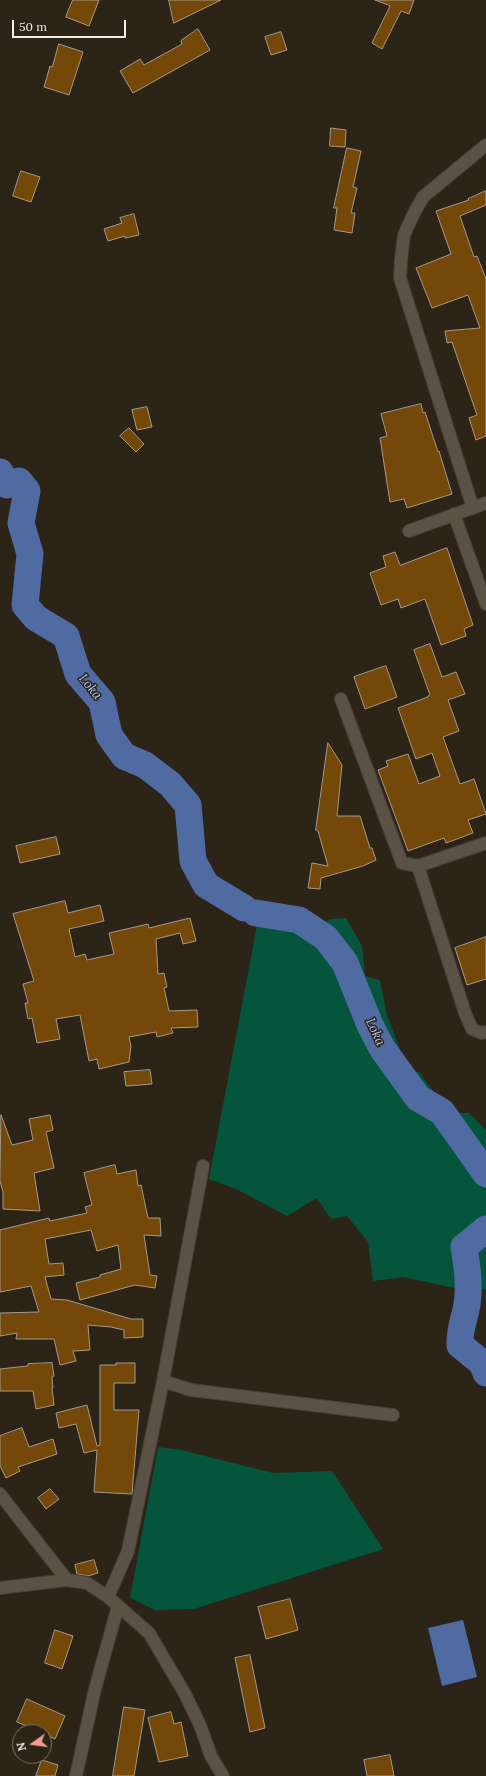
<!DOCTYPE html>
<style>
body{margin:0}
#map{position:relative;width:486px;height:1776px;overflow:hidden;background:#2d2418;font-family:Lora,serif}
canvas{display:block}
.north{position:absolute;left:12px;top:1724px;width:40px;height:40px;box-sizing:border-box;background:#2d2418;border:1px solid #7d756a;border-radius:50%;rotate:256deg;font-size:11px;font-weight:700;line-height:16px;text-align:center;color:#f4eee6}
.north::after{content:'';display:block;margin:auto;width:14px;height:18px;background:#f59c91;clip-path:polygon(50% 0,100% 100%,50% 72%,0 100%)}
.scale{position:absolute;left:12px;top:20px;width:114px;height:18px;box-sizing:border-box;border:2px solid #f4eee6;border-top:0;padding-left:5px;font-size:12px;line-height:14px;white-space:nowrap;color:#f4eee6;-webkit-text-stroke:3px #2d2418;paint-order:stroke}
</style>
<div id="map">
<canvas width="486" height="1776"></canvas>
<div class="north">N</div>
<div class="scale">50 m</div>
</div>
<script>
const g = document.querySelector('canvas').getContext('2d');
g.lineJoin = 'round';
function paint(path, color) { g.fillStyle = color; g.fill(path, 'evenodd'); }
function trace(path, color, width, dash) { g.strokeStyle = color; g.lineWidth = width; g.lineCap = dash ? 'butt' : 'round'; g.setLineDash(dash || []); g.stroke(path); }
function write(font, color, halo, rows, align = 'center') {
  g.font = font + ' Lora,serif'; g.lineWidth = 3; g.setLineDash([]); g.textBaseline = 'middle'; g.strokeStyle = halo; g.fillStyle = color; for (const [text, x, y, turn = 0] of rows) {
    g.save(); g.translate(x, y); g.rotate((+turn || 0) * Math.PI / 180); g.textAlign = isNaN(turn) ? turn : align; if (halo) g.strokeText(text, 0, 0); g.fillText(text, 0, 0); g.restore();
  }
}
paint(new Path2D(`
 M 346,918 L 362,946 L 365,976 L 380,980 L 387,1015 L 409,1073 L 419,1072 L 449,1113 L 469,1113 L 486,1130 L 486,1289 L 468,1291 L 403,1277 L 373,1281 L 368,1242 L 347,1216 L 331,1219 L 317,1198 L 287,1216 L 238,1190 L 209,1179 L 258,920 L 285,924 L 316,931 L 330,919 Z
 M 158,1447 L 181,1450 L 273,1473 L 332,1471 L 383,1549 L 194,1609 L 155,1610 L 130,1598 Z`), '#04553c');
paint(new Path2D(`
 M 463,1620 L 477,1677 L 442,1686 L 428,1628 Z`), '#506aa2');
trace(new Path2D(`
 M 0,472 L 7,485 L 19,481 L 27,491 L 21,523 L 30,554 L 25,605 L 36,618 L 66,636 L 78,674 L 102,702 L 109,735 L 124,756 L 145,765 L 170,784 L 188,805 L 193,861 L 206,885 L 244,908
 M 256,913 L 299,920 L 326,938 L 345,963 L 370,1025 L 382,1048 L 418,1098 L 442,1112 L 486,1174
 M 486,1229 L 464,1247 C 467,1266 470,1285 467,1304 C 465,1318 459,1330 460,1345 L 482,1363 L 486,1373`), '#506aa2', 27);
const building = new Path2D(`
 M 73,0 L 99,0 L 89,26 L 66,17 Z
 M 169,0 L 221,0 L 174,23 Z
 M 375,0 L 414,0 L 409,14 L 401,11 L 382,49 L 372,43 L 390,6 Z
 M 198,29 L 210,50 L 133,93 L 120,71 L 140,59 L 144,65 L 182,44 L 181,41 Z
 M 281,32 L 287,50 L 271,55 L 265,37 Z
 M 59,44 L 83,52 L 69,95 L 44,87 L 50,66 L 52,67 Z
 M 331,128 L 346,130 L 345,147 L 330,146 Z
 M 347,148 L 361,151 L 353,187 L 357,188 L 351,213 L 355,213 L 352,233 L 334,230 L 337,208 L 334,208 Z
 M 21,171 L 40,177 L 31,202 L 13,196 Z
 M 486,191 L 486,205 L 460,216 L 474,257 L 477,256 L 486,279 L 486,436 L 476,440 L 469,418 L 477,415 L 452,342 L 447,343 L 445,331 L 480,328 L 468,295 L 432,308 L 416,268 L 451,254 L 436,211 L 469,200 L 468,199 Z
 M 134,214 L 139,235 L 125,238 L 125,236 L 108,241 L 104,229 L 122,223 L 120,218 Z
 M 421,404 L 423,413 L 425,412 L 438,452 L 439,451 L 452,494 L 407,508 L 404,499 L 390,502 L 380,438 L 387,436 L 381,414 Z
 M 147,407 L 152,427 L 137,430 L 132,410 Z
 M 129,428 L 144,444 L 136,452 L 120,436 Z
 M 447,548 L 473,625 L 464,629 L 466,636 L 441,645 L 425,599 L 401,608 L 398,599 L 381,605 L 370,573 L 386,567 L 383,556 L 395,552 L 400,565 Z
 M 430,644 L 442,677 L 456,672 L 465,694 L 448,700 L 459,731 L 443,737 L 460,784 L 474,779 L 486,814 L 468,820 L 473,833 L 446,843 L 444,838 L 408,851 L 378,770 L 388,766 L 386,761 L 408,754 L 419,784 L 440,776 L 432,753 L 416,759 L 398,708 L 428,697 L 428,696 L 430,695 L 414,650 Z
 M 386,666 L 397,697 L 365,709 L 354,677 Z
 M 328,743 L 342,765 L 337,816 L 360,816 L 370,848 L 372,848 L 376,860 L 363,866 L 321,878 L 320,889 L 308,888 L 312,863 L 328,866 L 318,831 L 316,830 Z
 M 56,837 L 60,854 L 20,863 L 16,846 Z
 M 65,901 L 68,913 L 100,905 L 104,921 L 69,929 L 75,957 L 85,954 L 87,960 L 114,954 L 109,933 L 148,924 L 149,928 L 190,918 L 196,941 L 183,944 L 180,933 L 156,939 L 158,974 L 164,973 L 167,987 L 164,988 L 169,1011 L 197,1010 L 198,1027 L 171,1028 L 173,1033 L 157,1037 L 156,1032 L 129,1037 L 131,1046 L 129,1062 L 99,1069 L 97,1059 L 89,1061 L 80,1015 L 56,1019 L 60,1039 L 37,1043 L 32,1018 L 28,1019 L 25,1003 L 28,1003 L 23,984 L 34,981 L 13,914 Z
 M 486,937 L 486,979 L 467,985 L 455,948 Z
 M 150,1070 L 152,1084 L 126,1086 L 124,1072 Z
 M 1,1115 L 12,1145 L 33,1140 L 29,1119 L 50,1115 L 53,1130 L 46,1132 L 54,1168 L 34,1173 L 40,1211 L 3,1209 L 3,1192 L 0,1181 Z
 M 115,1165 L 117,1174 L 136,1170 L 138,1186 L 141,1185 L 148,1218 L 160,1218 L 161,1236 L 144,1235 L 150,1275 L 157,1276 L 155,1288 L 135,1285 L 80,1300 L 76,1283 L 100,1277 L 100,1275 L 121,1269 L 118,1245 L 97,1251 L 91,1230 L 45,1239 L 49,1264 L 63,1263 L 64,1275 L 45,1277 L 51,1299 L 67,1300 L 131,1319 L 143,1319 L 143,1337 L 124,1338 L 124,1330 L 111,1327 L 88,1325 L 90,1350 L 73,1351 L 76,1361 L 60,1365 L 54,1339 L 16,1339 L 17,1333 L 0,1336 L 0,1313 L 39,1312 L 31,1286 L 0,1292 L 0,1230 L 49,1218 L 50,1221 L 87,1213 L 85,1207 L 92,1205 L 84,1173 Z
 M 52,1363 L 54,1376 L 52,1377 L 53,1388 L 52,1388 L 54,1405 L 36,1409 L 33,1391 L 0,1391 L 0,1369 L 28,1366 L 28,1364 Z
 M 116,1363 L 135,1363 L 135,1383 L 114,1383 L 114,1410 L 139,1410 L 132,1494 L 94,1492 L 97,1450 L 84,1453 L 76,1424 L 59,1428 L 56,1413 L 87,1405 L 97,1446 L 100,1445 L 100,1365 L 116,1365 Z
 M 22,1428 L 29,1447 L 53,1439 L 57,1454 L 18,1467 L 20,1471 L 6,1478 L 0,1466 L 0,1436 Z
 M 50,1489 L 59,1499 L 46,1509 L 38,1498 Z
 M 94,1560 L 98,1573 L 88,1576 L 77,1574 L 75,1565 Z
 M 290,1599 L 298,1630 L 266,1639 L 258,1607 Z
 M 55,1630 L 73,1636 L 62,1669 L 45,1663 Z
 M 250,1655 L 265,1728 L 250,1732 L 235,1658 Z
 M 27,1699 L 65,1716 L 55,1739 L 44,1734 L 44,1732 L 40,1732 L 17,1722 Z
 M 124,1707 L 145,1710 L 134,1776 L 113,1776 Z
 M 171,1712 L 174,1724 L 181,1722 L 188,1756 L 159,1762 L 148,1718 Z
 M 390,1755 L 394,1776 L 367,1776 L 364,1760 Z
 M 42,1760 L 58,1765 L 55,1776 L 36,1776 Z`);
paint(building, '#744808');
trace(building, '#a6998c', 1);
const minor = new Path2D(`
 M 473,508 L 400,278 L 401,260 L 404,235 L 414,213 L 423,197 L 486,145
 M 454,514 L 486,604
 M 409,531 L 486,503
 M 341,699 L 402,863 L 418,866 L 486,843
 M 418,866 L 465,1013 L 472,1029 L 482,1033 L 486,1032
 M 163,1381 L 203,1166
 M 0,1494 L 67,1580
 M 0,1588 L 67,1580 L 87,1583 L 108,1597 L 149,1633 L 185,1694 L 200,1725 L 211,1756 L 223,1776
 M 108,1597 L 128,1551 L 163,1381 L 191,1390 L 393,1415
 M 76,1776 L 95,1689 L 118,1606`);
trace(minor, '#463e36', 14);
trace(minor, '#5c5145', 12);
write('italic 13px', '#acc5f5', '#2d2418', [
 ["Loka",90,687,51],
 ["Loka",375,1032,65]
]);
</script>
